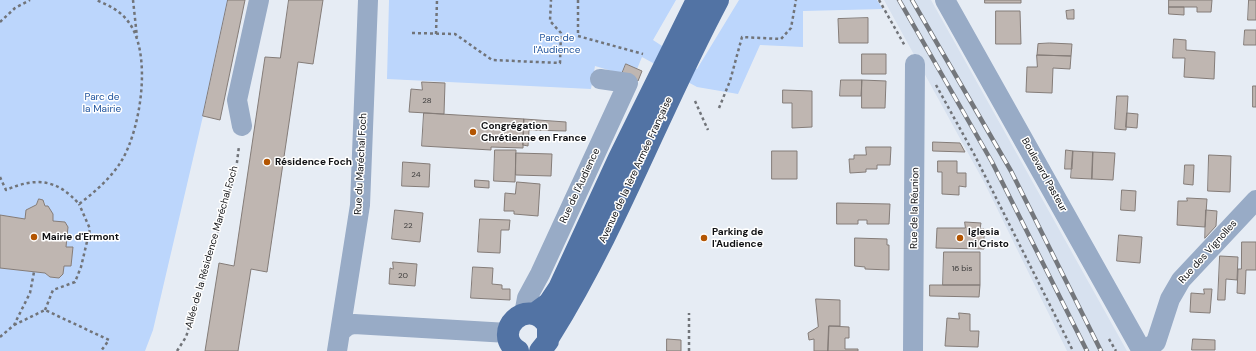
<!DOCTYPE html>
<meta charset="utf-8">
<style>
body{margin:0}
canvas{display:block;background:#e6ecf4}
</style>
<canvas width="1256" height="351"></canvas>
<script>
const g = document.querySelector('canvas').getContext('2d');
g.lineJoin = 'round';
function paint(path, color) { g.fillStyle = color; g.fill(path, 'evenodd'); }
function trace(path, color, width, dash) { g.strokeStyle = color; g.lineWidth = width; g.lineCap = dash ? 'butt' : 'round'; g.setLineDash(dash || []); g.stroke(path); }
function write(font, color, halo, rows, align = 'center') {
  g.font = font + ' "DM Sans",sans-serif'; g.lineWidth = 3; g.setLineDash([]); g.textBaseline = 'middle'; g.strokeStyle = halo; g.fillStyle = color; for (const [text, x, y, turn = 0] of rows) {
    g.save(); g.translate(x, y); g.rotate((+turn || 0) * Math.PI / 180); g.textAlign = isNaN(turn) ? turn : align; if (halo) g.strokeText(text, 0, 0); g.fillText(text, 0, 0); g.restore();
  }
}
paint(new Path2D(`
 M 884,0 L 931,0 L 1127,351 L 1067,351 L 985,184 Z`), '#d7e1ef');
paint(new Path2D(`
 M 0,0 L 228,0 L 203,116 L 153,330 L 145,351 L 0,351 L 0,268 L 45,273 L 50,277 L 59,278 L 63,274 L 64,266 L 71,266 L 73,248 L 66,247 L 68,227 L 65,222 L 53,221 L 43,200 L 39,199 L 36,205 L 26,210 L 25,219 L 0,215 Z
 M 389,0 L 676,0 L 653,40 L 697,69 L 739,0 L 877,0 L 883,9 L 803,11 L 803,47 L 760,45 L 738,94 L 697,87 L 642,57 L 637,69 L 626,64 L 622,74 L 595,66 L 591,89 L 387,79 Z`), '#bcd6fc');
const building = new Path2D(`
 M 228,0 L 245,0 L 220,120 L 203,116 Z
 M 289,0 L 323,0 L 313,64 L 298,62 L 267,272 L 251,269 L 238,351 L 205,351 L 219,263 L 234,266 L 265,57 L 280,58 Z
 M 985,0 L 1021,0 L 1021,3 L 985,3 Z
 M 1169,0 L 1212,0 L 1211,12 L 1197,12 L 1197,7 L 1169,7 Z
 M 1249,0 L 1256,0 L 1256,20 L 1248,20 Z
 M 1169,7 L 1184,7 L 1184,15 L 1169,14 Z
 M 1074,10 L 1074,19 L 1067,19 L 1066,11 Z
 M 996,11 L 1020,11 L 1021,44 L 996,44 Z
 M 868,18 L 868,43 L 839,43 L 838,19 Z
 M 1245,30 L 1256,30 L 1256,45 L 1244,45 Z
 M 1174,39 L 1186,40 L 1186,50 L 1215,52 L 1214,79 L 1184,77 L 1185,58 L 1173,58 Z
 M 1050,43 L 1072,44 L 1071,56 L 1037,55 L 1038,44 Z
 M 862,54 L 886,54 L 886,74 L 862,74 Z
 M 1037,55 L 1071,56 L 1070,69 L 1053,68 L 1052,93 L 1026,92 L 1027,67 L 1037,67 Z
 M 626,64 L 642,71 L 638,81 L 622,74 Z
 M 841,80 L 862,80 L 861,96 L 840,96 Z
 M 862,80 L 886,81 L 885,108 L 862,108 Z
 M 422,82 L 445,83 L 444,114 L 409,112 L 411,89 L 422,90 Z
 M 1253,86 L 1256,86 L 1256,107 L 1253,107 Z
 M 783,90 L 812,91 L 812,127 L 792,128 L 792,103 L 783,103 Z
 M 1117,96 L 1128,96 L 1126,130 L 1115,129 Z
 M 424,113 L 524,119 L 523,148 L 491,147 L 491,150 L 422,146 Z
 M 1127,113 L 1138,114 L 1137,128 L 1126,127 Z
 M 524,119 L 566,122 L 566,131 L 529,130 L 528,146 L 523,145 Z
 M 933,142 L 960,143 L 965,152 L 933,151 Z
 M 866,147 L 891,147 L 890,165 L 877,165 L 877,169 L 866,169 L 866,172 L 850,173 L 849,159 L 854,159 L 854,155 L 866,155 Z
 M 495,150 L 516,150 L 515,182 L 494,181 Z
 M 1066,150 L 1073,151 L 1072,169 L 1065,169 Z
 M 772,151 L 797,151 L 797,179 L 772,179 Z
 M 1073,151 L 1093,152 L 1092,179 L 1071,178 Z
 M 1093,152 L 1115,153 L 1113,180 L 1092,179 Z
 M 516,153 L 552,154 L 551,176 L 516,175 Z
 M 1209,155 L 1231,156 L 1230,192 L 1208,191 Z
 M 938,161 L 957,161 L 957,173 L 966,173 L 966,187 L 959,186 L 959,195 L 942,194 L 942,172 L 938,172 Z
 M 403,162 L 430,164 L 429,187 L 402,186 Z
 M 1185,165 L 1194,165 L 1193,185 L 1184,184 Z
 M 475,180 L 489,181 L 489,188 L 475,187 Z
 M 517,182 L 540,184 L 538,216 L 514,214 L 514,211 L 504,211 L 505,193 L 515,194 Z
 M 1122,190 L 1136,191 L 1135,211 L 1121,210 Z
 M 1187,198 L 1207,199 L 1205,227 L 1177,225 L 1178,201 L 1187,201 Z
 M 39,199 L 43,200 L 45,206 L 48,206 L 53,214 L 53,221 L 65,222 L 68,227 L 66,247 L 73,247 L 71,266 L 64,266 L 63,274 L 59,278 L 50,277 L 45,273 L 0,268 L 0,215 L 25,219 L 26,210 L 36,205 Z
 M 837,203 L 890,204 L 889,224 L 867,224 L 867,220 L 858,220 L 858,224 L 837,224 Z
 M 395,210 L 423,213 L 420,242 L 392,239 Z
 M 1206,210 L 1217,211 L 1216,226 L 1205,238 Z
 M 480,219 L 510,220 L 509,230 L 501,230 L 500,253 L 478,252 Z
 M 965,222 L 981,223 L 980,229 L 984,229 L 984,249 L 936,248 L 937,228 L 965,228 Z
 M 1119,235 L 1142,237 L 1140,263 L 1117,261 Z
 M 855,238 L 887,239 L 887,245 L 889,245 L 889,270 L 865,269 L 865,267 L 855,266 Z
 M 1242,242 L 1256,242 L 1256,270 L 1246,270 L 1245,294 L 1237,293 L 1238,269 L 1241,269 Z
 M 944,252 L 980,252 L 980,285 L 943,285 Z
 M 1220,256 L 1238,257 L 1237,280 L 1226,279 L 1225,300 L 1218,300 Z
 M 393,262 L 417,264 L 415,286 L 389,284 L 390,268 L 393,269 Z
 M 473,267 L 493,268 L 492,284 L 502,285 L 502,289 L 510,289 L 510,300 L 471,298 Z
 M 930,285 L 980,285 L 979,297 L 930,296 Z
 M 1204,289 L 1212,289 L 1210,313 L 1190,312 L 1191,293 L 1204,294 Z
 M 816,299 L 840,300 L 840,326 L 829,326 L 828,351 L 814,351 L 814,339 L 809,340 L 808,333 L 818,327 Z
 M 959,313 L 970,314 L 970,331 L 979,331 L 978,347 L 945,346 L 947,318 L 959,319 Z
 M 829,326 L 849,327 L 849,338 L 845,338 L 845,349 L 858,349 L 858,351 L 828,351 Z
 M 667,339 L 681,340 L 681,351 L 667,351 Z
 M 1193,339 L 1215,340 L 1215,350 L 1192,350 Z`);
paint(building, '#bfb6b1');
trace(building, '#847c78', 1);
trace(new Path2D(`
 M 133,0 L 137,37
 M 578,0 L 578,36 L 643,54
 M 879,0 L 905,46
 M 0,22 L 15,8 L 30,0
 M 412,33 L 455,34 L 492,60 L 560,63 L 561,33 L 550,21 L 551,0
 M 436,34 L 437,0
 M 936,85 L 974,154 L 1073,351
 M 695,101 L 708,130
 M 719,108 L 730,81 L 742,37 L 781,39 L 791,28 L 796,0
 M 0,177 L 6,190 C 36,177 57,179 79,204 C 95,192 112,177 122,160 C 141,128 153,51 127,20 C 119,10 108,5 96,0
 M 45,310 L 53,290 L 75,282 L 81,267 L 90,229 L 79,204
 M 14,325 L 45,310 L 109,340 L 101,351
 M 0,337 L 14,325 L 30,293 L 34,272
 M 1109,339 L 1116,351
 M 177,351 L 186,337 L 192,318 L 236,170 L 239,146
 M 689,351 L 689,313`), '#717479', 2.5, [3, 3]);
trace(new Path2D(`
 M 945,0 L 1142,351
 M 242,126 L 237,100 L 259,0
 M 524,314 L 527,298 L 540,274 L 628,83 L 600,79
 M 341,331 L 347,326 L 354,324 L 508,333
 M 337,351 L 360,205 L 368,0
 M 913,351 L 915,64
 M 1145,351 L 1156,342 L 1170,299 L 1181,280 L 1256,200`), '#98abc6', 20);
trace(new Path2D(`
 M 534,314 L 549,303 L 559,288 L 619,158 L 697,0
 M 549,337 C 616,230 659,111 718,0
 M 518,351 C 490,333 527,294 548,325 L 548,341 L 540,351`), '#5273a4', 22);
const rail = new Path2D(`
 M 899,0 L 992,162 L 1087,351
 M 912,0 L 1011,171 L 1101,351`);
trace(rail, '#74777c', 4.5);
trace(rail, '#fff', 3, [9]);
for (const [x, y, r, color] of [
 [473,132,4,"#b35502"],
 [267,162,4,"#b35502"],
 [34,237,4,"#b35502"],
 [704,238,4,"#b35502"],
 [960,238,4,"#b35502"]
]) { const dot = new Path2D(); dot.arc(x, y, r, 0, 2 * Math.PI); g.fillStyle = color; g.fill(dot); trace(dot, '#fff', 1.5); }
write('8px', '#3b3a3a', null, [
 ["28",427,101],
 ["24",416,175],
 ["22",408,226],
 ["16 bis",962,269],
 ["20",403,276]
]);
write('10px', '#21559e', '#fff', [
 ["Parc de",557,38],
 ["l'Audience",557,50],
 ["Parc de",102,97],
 ["la Mairie",102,109]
]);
write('bold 10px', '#0f1013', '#fff', [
 ["Congrégation",481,126],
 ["Chrétienne en France",481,138],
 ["Résidence Foch",275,162],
 ["Parking de",712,232],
 ["l'Audience",712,244],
 ["Iglesia",968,232],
 ["ni Cristo",968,244],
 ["Mairie d'Ermont",42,237]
], 'left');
write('10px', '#0f1013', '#fff', [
 ["Rue du Maréchal Foch",361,164,-87],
 ["Avenue de la 1ère Armée Française",636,170,-65],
 ["Boulevard Pasteur",1044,175,61],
 ["Rue de l'Audience",580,186,-65],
 ["Rue de la Réunion",915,208,-89],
 ["Allée de la Résidence Maréchal Foch",212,247,-74],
 ["Rue des Vignolles",1208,252,-48]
]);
</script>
